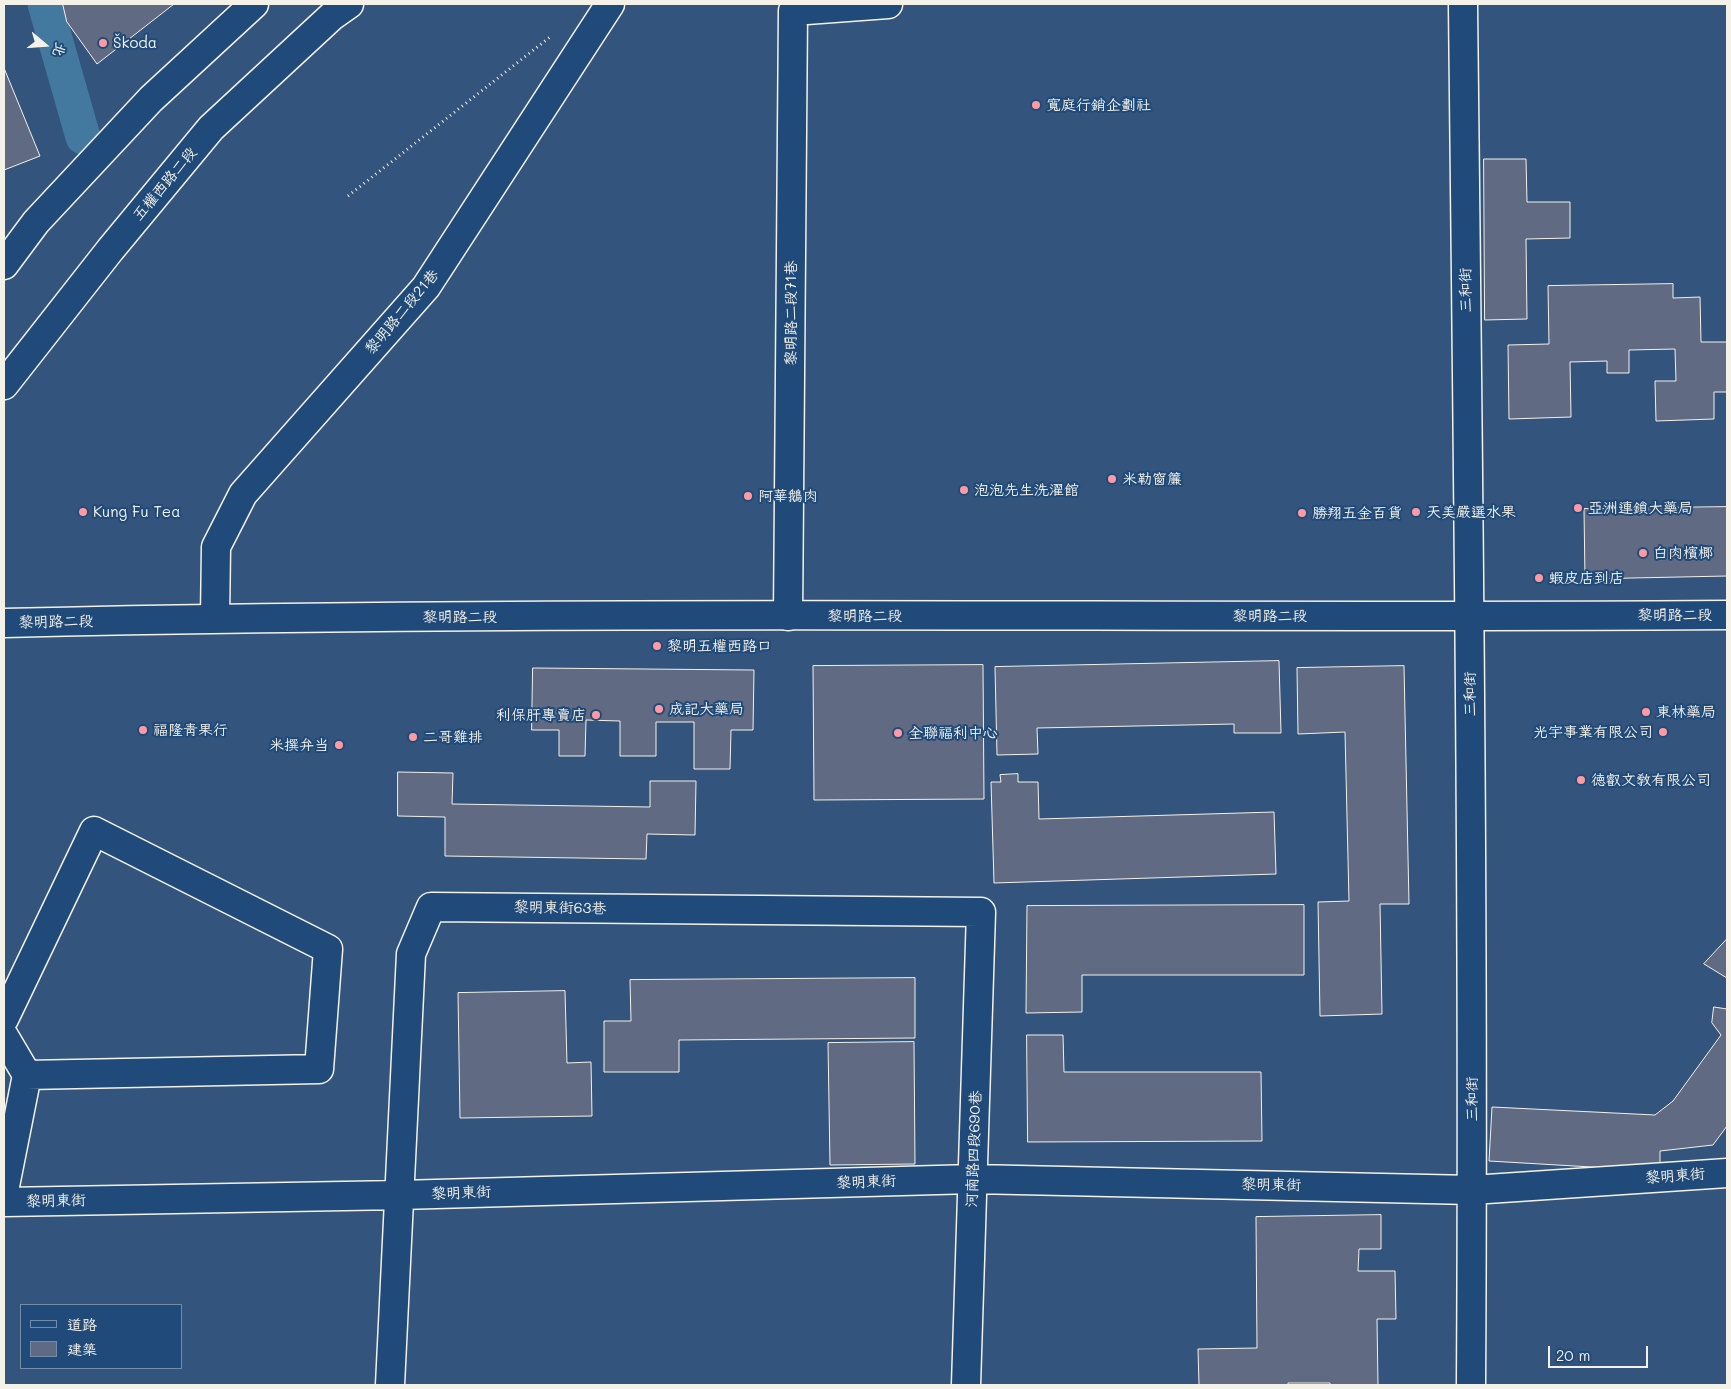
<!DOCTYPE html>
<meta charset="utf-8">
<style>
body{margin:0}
#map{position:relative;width:1731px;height:1389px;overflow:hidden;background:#33547d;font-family:Mali,"LXGW WenKai TC",sans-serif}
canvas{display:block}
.frame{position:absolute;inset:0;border:5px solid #f4f1e8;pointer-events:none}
.legend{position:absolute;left:20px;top:1304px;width:162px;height:65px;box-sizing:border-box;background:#1f4a7a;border:1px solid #748da6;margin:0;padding:6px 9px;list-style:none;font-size:15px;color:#f4f1e8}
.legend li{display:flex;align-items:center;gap:10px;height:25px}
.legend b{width:25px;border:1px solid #748da6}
.north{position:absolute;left:20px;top:20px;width:50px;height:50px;-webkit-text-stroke:4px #1f4a7a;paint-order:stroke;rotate:108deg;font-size:14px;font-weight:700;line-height:20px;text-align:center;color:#f4f1e8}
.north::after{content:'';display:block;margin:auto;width:18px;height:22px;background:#f4f1e8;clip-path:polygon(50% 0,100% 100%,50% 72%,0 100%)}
.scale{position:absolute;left:1548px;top:1346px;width:100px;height:22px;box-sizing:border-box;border:2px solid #f4f1e8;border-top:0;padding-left:6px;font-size:15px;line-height:18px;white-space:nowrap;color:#f4f1e8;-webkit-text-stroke:4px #1f4a7a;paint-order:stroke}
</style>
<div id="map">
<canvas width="1731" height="1389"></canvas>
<div class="frame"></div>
<ul class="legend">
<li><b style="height:6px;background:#1f4a7a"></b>道路</li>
<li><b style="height:14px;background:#616a83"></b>建築</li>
</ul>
<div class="north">北</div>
<div class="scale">20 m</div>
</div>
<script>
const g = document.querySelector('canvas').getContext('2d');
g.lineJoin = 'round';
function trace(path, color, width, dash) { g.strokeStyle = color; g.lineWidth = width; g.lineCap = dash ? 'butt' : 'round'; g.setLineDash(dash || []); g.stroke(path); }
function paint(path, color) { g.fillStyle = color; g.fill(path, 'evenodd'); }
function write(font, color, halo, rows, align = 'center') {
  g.font = font + ' Mali,"LXGW WenKai TC",sans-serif'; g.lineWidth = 4; g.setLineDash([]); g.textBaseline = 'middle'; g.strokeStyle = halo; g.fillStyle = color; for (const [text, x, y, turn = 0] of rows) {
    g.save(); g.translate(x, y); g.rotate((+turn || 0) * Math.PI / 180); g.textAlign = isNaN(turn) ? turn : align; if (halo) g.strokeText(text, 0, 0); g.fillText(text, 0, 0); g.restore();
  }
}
trace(new Path2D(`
 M 45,4 L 83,137`), '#43799f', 35);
const building = new Path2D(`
 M 63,4 L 174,4 L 97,64 L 67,22 Z
 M 4,68 L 40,156 L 4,170 Z
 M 1484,159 L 1526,159 L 1527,202 L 1570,202 L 1570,238 L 1526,239 L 1527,319 L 1485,320 Z
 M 1673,284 L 1673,298 L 1700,297 L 1701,342 L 1727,342 L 1727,392 L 1714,392 L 1714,419 L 1656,421 L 1655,381 L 1676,381 L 1675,349 L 1629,350 L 1629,373 L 1607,373 L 1607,361 L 1570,362 L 1571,417 L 1509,419 L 1508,345 L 1549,344 L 1548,286 Z
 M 1727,507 L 1727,576 L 1585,579 L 1584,509 Z
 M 1279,661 L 1281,733 L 1234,733 L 1234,724 L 1037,728 L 1038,754 L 997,755 L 995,667 Z
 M 983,665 L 984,799 L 814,800 L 813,666 Z
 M 1404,666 L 1409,904 L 1380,904 L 1382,1014 L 1320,1016 L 1318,902 L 1349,901 L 1345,732 L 1298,734 L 1297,668 Z
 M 533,668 L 754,670 L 753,730 L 731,730 L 730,769 L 694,769 L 694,722 L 656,722 L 656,756 L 620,756 L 620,721 L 586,720 L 585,756 L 559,756 L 559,730 L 532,730 Z
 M 398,772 L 453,773 L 452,804 L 650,807 L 650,781 L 696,781 L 695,835 L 647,834 L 646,859 L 445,856 L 445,817 L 398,816 Z
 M 1018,774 L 1018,782 L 1038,782 L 1039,819 L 1274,812 L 1276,874 L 994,883 L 991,782 L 1001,782 L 1000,775 Z
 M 1304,905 L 1304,975 L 1082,975 L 1082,1012 L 1026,1013 L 1027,906 Z
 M 1727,939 L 1727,978 L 1704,964 Z
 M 915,978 L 915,1038 L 679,1040 L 679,1072 L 604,1072 L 604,1021 L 631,1021 L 630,980 Z
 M 565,991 L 567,1063 L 591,1062 L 592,1116 L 460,1118 L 458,993 Z
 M 1714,1007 L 1727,1009 L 1727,1126 L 1713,1145 L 1660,1151 L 1660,1171 L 1489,1161 L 1492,1107 L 1655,1115 L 1673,1101 L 1721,1035 L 1712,1023 Z
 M 1027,1035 L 1063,1035 L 1064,1072 L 1261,1072 L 1262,1141 L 1028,1142 Z
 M 914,1042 L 915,1164 L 830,1165 L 828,1043 Z
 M 1381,1215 L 1381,1249 L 1359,1249 L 1358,1271 L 1395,1271 L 1396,1319 L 1377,1319 L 1378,1385 L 1330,1385 L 1330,1383 L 1288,1383 L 1288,1385 L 1199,1385 L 1198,1349 L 1257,1348 L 1256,1217 Z`);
paint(building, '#616a83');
trace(building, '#f4f1e8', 1);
const minor = new Path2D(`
 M 1463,4 C 1468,464 1474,925 1471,1385
 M 793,11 L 888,4
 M 788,616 L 793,11
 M 215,618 L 216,547 L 243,494 L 426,287 L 610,4
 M 4,1019 L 94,831 L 328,949 L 319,1069 L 27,1075 L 4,1191
 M 4,1036 L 27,1075
 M 4,1202 L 400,1195 L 973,1179 L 1472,1190 L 1727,1173
 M 390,1385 L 411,954 L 431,907 L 981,912 L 966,1385`);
const major = new Path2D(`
 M 4,265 L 36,222 L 151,99 L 254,4
 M 4,385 L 110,250 L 211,128 L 332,16 L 349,4
 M 4,623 C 578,609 1153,619 1727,615`);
trace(minor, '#f4f1e8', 31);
trace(major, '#f4f1e8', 31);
trace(new Path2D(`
 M 348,196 L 550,37`), '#f4f1e8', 3, [1, 4]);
trace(minor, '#1f4a7a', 28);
trace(major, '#1f4a7a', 28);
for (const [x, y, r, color] of [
 [103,43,5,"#ff9aa2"],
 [1036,105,5,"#ff9aa2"],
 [1112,479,5,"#ff9aa2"],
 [964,490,5,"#ff9aa2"],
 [748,496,5,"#ff9aa2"],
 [1578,508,5,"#ff9aa2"],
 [83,512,5,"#ff9aa2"],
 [1416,512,5,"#ff9aa2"],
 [1302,513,5,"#ff9aa2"],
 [1643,553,5,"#ff9aa2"],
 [1539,578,5,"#ff9aa2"],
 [657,646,5,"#ff9aa2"],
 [659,709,5,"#ff9aa2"],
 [1646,712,5,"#ff9aa2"],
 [596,715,5,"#ff9aa2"],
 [143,730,5,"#ff9aa2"],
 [1663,732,5,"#ff9aa2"],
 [898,733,5,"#ff9aa2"],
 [413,737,5,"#ff9aa2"],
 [339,745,5,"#ff9aa2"],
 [1581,780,5,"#ff9aa2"]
]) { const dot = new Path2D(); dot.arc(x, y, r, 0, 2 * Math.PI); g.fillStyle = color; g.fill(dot); trace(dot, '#1f4a7a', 2); }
write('15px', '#f4f1e8', '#1f4a7a', [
 ["Škoda",113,43],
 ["寬庭行銷企劃社",1046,105],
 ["米勒窗簾",1122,479],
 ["泡泡先生洗濯館",974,490],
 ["阿華鵝肉",758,496],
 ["亞洲連鎖大藥局",1588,508],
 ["Kung Fu Tea",93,512],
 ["天美嚴選水果",1426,512],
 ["勝翔五金百貨",1312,513],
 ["白肉檳榔",1653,553],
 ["蝦皮店到店",1549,578],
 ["黎明五權西路口",667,646],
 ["成記大藥局",669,709],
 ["東林藥局",1656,712],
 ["利保肝專賣店",586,715,"right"],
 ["福隆青果行",153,730],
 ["光宇事業有限公司",1653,732,"right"],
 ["全聯福利中心",908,733],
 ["二哥雞排",423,737],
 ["米撰弁当",329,745,"right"],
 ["徳叡文教有限公司",1591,780]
], 'left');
write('15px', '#f4f1e8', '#1f4a7a', [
 ["五權西路二段",165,184,-50],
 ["三和街",1466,290,-91],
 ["黎明路二段21巷",402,312,-50],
 ["黎明路二段71巷",791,313,-90],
 ["黎明路二段",1675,615],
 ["黎明路二段",865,616],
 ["黎明路二段",1270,616],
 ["黎明路二段",460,617],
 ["黎明路二段",56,622,-1],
 ["三和街",1470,694,-90],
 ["黎明東街63巷",560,908,1],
 ["三和街",1472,1099,-90],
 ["河南路四段690巷",974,1149,-88],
 ["黎明東街",1675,1176,-4],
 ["黎明東街",866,1182,-2],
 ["黎明東街",1271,1185,1],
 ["黎明東街",461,1193,-2],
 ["黎明東街",56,1201,-1]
]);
</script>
